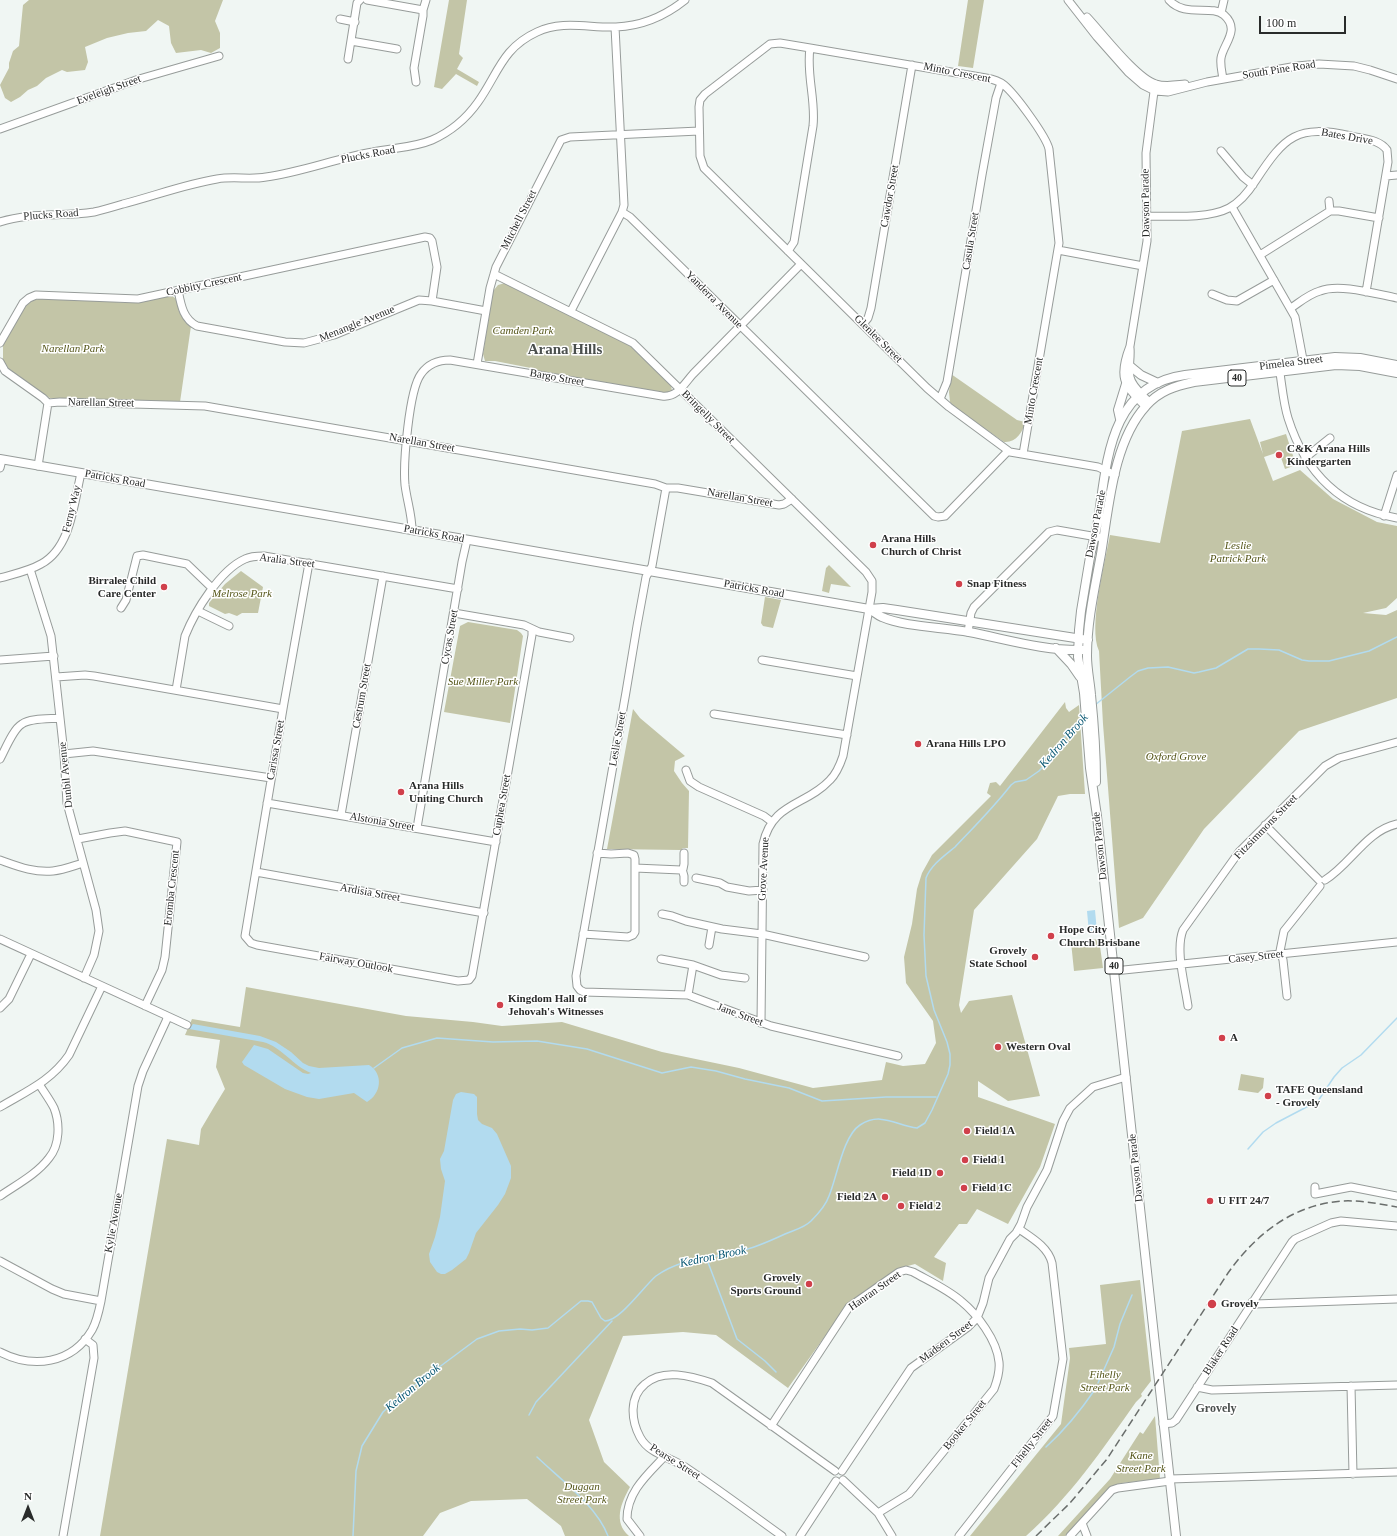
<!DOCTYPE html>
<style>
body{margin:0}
#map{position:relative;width:1397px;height:1536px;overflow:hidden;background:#f0f6f3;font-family:"Times New Roman",serif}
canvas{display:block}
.north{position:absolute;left:8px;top:1488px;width:40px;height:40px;-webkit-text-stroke:3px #fff;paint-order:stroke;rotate:0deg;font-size:11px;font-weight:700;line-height:16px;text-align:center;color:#292b2a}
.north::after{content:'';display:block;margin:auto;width:14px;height:18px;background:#292b2a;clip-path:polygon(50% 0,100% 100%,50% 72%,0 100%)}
.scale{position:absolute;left:1259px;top:16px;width:87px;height:18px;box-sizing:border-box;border:2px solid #292b2a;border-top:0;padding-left:5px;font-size:12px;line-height:14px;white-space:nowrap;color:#292b2a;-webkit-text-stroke:3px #fff;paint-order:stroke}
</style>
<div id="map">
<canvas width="1397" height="1536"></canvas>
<div class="north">N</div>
<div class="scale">100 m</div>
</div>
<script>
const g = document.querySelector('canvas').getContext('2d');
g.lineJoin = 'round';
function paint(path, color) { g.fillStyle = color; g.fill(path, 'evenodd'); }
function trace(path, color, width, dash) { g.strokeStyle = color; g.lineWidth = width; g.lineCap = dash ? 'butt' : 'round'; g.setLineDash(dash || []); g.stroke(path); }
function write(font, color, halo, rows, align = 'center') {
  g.font = font + ' "Times New Roman",serif'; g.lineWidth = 3; g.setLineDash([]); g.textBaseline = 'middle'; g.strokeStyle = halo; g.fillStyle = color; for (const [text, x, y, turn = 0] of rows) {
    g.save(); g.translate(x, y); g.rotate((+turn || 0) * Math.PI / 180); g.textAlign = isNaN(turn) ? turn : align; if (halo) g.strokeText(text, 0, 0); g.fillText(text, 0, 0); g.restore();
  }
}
paint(new Path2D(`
 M 29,0 L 223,0 L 215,21 L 220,33 L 220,48 L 211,53 L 201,50 L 176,53 L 171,43 L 169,26 L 158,20 L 146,31 L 128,33 L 107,38 L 85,47 L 88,62 L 85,70 L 67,72 L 62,70 L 46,78 L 37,86 L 28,90 L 20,97 L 11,102 L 5,98 L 0,85 L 9,68 L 9,63 L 13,51 L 19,46 L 23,5 Z
 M 449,0 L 467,0 L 459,54 L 463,58 L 457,69 L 479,82 L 477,86 L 456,74 L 442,89 L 434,87 Z
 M 968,0 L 984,0 L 973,68 L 958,66 Z
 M 505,283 L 628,344 L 671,385 L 672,391 L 668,394 L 541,372 L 536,369 L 495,361 L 485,361 L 483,354 L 493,291 L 498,285 Z
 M 167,296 C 178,295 177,303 179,311 C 181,317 186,323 191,326 L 180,402 L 50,398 L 10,371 L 3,360 L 3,344 L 27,304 L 34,300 L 44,298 L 133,303 Z
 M 951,374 L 1017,420 L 1025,422 C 1023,432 1016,443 1004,442 L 954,407 L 950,402 L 949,392 Z
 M 1250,419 L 1263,454 L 1260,442 L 1286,434 L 1296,465 L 1285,469 L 1279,452 L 1264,457 L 1273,481 L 1300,470 L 1333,499 L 1377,522 L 1397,526 L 1397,598 L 1386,608 L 1363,613 L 1386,615 L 1397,610 L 1397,698 L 1299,731 L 1204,829 L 1143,918 L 1119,928 L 1103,724 L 1099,651 C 1088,627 1105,562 1110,535 L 1160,543 L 1182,431 Z
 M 829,565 L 851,587 L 831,584 L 829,593 L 822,591 L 826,568 Z
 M 241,571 L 263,587 L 258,613 L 242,613 L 237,616 L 229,613 L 225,614 L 209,606 L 209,603 L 225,584 Z
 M 765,597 L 781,600 L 773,628 L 763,626 L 761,623 Z
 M 468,622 L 517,630 L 521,633 L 523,636 L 510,723 L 444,712 L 460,626 Z
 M 1065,702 L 1066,708 L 1069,712 L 1079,705 L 1085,794 L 1070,794 L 1058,796 L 1037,839 L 974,910 L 959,1005 L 961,1013 L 969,1001 L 1012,995 L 1040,1096 L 1008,1101 L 978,1081 L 978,1097 L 1055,1124 L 1040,1167 L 1008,1224 L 977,1209 L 967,1224 L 959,1224 L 934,1257 L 946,1263 L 943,1281 L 915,1264 L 904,1267 L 850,1301 L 788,1388 L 716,1335 L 683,1332 L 623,1336 L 589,1420 L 604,1462 L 630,1487 C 621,1503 613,1522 629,1536 L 565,1536 L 561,1526 L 527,1499 L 471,1501 L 440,1513 L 423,1536 L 100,1536 L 167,1139 L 199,1145 L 201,1129 L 214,1107 L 225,1089 L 216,1067 L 220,1040 L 185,1035 L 192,1019 L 240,1027 L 246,987 L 406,1016 L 473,1022 L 502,1026 L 562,1022 L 662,1052 L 739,1068 L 813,1088 L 882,1080 L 886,1062 L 903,1066 L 925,1064 L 936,1043 L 933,1021 L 906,983 L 904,957 L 912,924 L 917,889 L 922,873 L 932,855 L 991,796 L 987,793 L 990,783 L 996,782 L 1000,786 Z
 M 633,709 L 640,718 L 685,756 L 675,761 L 674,771 L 682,783 L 689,791 L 688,848 L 683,848 L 681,850 L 607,849 Z
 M 1099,939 L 1103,968 L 1074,971 L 1071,942 Z
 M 1241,1074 L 1264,1078 L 1263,1088 L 1258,1093 L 1238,1090 Z
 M 1140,1280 L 1151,1381 L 1141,1394 L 1142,1396 L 1136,1402 C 1102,1450 1071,1496 1026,1536 L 970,1536 L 1061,1424 L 1070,1358 L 1069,1348 L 1106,1344 L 1100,1285 Z
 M 1155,1416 L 1160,1479 L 1122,1483 L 1113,1486 L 1065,1536 L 1058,1536 L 1110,1479 L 1140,1432 L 1143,1434 Z`), '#c3c5a7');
paint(new Path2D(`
 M 1095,910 L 1097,932 L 1089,933 L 1087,911 Z
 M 193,1024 L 260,1036 L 276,1042 L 291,1052 L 303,1063 L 309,1066 L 319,1068 L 369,1065 C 384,1074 381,1094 367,1102 L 354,1093 L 319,1099 L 307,1097 L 285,1089 L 244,1065 L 242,1062 L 254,1045 L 268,1049 L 303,1073 L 308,1074 L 311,1073 C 293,1066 282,1047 263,1042 L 189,1029 Z
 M 461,1092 L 474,1094 L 477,1097 L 477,1114 L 478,1120 L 482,1124 L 492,1128 L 497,1134 L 511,1166 L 511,1178 L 505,1194 L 498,1205 L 476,1233 L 469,1253 L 466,1259 L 452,1270 L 445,1274 L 441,1274 L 437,1272 L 430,1262 L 429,1254 L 435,1237 L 440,1217 L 445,1181 L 441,1169 L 440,1159 L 444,1151 L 453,1100 L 456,1094 Z`), '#b2dbef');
trace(new Path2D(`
 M 1095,705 L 1130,677 L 1138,671 L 1148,668 L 1168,667 L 1194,673 L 1199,672 L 1216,668 L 1248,649 L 1259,649 L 1279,650 L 1302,660 L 1309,661 L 1329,661 L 1369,651 L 1397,637
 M 374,1068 L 402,1048 L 437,1038 L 493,1042 L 537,1041 L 587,1049 L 662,1073 L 691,1067 L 716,1071 L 745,1079 L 789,1088 L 822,1101 L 886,1097 L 936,1097
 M 1248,1149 L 1263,1132 L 1276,1123 L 1318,1101 L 1334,1077 L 1342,1068 L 1361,1055 L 1397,1018
 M 706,1257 L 737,1339 L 765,1361 L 776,1372
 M 1098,1383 L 1114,1347 L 1120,1324 L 1132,1295
 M 529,1415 L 536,1402 L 612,1321
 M 1046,1447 C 1066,1429 1081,1410 1096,1388
 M 537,1457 C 560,1479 597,1506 608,1536
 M 353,1536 L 356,1471 L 362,1446 L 383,1412 L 399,1397 L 477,1339 L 499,1331 L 520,1329 L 532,1330 L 548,1328 L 581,1301 L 588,1301 L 592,1302 L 601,1318 L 605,1321 C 620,1321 644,1286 656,1276 C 683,1257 709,1259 740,1251 C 755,1248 770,1241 785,1234 C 794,1230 804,1228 811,1221 C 818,1214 826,1205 829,1196 C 837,1177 843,1136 860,1125 C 881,1111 897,1126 917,1128 L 925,1123 L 932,1110 L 948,1074 L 950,1065 L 950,1054 L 947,1042 L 934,1010 L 926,976 L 924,935 L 926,878 C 931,865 944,856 955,847 C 974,827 994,807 1011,785 L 1015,782 L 1026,780 L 1039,771 L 1053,756 L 1063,739 L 1082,717`), '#b2dbef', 1.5);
const minor = new Path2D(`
 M 367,0 L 423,10
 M 1068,0 L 1097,37 L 1128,72 L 1143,85 L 1155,91 L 1168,92 L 1207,82 L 1297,66 L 1319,64 L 1354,66 L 1370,70 L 1397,79
 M 1169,0 C 1185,18 1211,4 1224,15 C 1241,30 1223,44 1221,58 C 1220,65 1222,72 1223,79
 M 1221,13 L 1224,0
 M 1087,17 C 1102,33 1137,79 1156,84 C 1165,87 1175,85 1185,84
 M 340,19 L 355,22
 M 351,41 L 397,49
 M 348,59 L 357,3 L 360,0
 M 416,82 L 414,68 L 423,16 L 423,10 L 426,0
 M 0,129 L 139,79 L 219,56
 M 1221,151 L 1243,177 L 1253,185
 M 1386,176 L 1397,175
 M 1329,201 L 1330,211
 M 1232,207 L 1295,317 L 1304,365
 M 622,212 L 630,217 L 934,516 L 938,517 L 945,516 L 1008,451
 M 1147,216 C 1171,216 1208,219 1229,208 C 1241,202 1249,191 1256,180 C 1285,136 1297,124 1351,136 C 1363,139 1379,139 1387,150 L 1388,162 L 1366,292
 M 0,222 C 30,212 62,217 94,212 C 103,210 113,207 123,204 C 154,196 186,184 217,179 C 234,176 250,180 266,177 C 302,172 337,158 373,152 C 392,148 413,148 432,140 C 450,132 466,119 478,102 C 498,74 502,48 537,32 C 562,20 589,28 616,27 C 641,26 665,16 685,0
 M 1058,250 L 1143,266
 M 788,251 L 794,242 L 813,126 C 816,100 806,74 810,48
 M 1260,255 L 1330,211 L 1339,211 L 1379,218
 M 494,274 L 633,343 L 866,572 L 872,581 L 872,592 L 843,756 C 840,765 837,773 830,780 C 806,806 772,802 763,844 L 761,1023
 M 178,290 C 181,305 183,319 197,326 L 285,342 L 304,343 L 334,335 L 419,300 L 432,301 L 486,311
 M 1212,294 L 1227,300 L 1237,301 L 1274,280
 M 1291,308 C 1300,302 1309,294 1320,291 C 1339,283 1376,294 1397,298
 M 571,311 L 622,212 L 624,205 L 615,27
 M 863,324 L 868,318 L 871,308 L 912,65
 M 0,343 L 23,303 L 29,298 L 36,295 L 138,299 L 425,237 L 430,238 L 432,241 L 437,267 L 432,301
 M 1130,348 C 1131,358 1128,368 1130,377 C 1132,387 1143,395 1149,402
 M 0,362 L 5,371 L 43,398 L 48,403 L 38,466
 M 477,364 L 490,288 L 496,267 L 561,140 L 570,137 L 699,131
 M 1279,367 C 1282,384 1283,402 1288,418 C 1305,472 1340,508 1397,518
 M 940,399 L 947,382 L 982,175 L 996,98 L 1001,83
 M 48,403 L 60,402 L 205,406 L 655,484 L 666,488 L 678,488 L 779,505 L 784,504 L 792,499
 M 1145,406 C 1123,384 1118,377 1130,346 L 1147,241 L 1146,153 L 1155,84
 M 1023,454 L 1059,243 L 1049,149 C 1046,136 1015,94 1004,85 C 999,81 992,79 986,78 L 810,48 L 780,43 L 770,44 L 705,94 L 700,100 L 699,107 L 700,156 L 704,168 L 927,388 L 949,407 L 1010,452 L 1016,453 L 1098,467 L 1115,475
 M 1305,458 L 1330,438
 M 0,468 L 2,460
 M 666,488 L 652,566 L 646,577 L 637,626 L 626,692 L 576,976 L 577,986 L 580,990 L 584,992 L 688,995 L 771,1026 L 898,1056
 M 1384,516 L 1397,475
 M 412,530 C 412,515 407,501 405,485 C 403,464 409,390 421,374 C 428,364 438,360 450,360 L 662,396 C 677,398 684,384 693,374 L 801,264
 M 309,563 L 284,703 L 245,936 L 251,943 L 257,945 L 458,981 L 469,980 L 472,976 L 532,635 L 532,629
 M 30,569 L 51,636 L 64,754 L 67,803 L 96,910 L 99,931 L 94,955 L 84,978
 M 0,578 C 14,574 29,571 41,564 C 71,548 74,503 81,473
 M 121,608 L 126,600 L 137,556 L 143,555 L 187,564 L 212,588
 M 198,611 L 229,626
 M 454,613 L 524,625 L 539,632 L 570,638
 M 968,632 L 971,613 L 974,607 L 1049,532 L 1057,530 L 1103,538
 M 0,660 L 54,656
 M 762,660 L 857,676
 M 56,677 L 85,675 L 94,676 L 283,709
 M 176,690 L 185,636 C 195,611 220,570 245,559 C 251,556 258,556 264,556 L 458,589
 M 714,714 L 847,735
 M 64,754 L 93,751 L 271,778
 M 0,759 C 5,750 13,729 22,724 C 30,718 50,719 60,718
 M 686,770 L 690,781 L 699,787 L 764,816 L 772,822
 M 267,803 L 496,842
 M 341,815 L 383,576
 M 1265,825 L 1319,880
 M 417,828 L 462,562 L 467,540
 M 78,839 L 110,833 L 125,831 L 177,842 L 165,957 L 162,970 L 145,1006
 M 0,860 C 17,866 34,873 53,871 C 63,870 73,866 83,863
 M 635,868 L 681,870 L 683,869 L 684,864 L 684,853
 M 682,869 L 684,876 L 684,882
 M 256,872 L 484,913
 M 696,878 L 720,883 L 727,887 L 749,891 L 763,890
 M 1325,880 C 1351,864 1366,831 1397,824
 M 662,914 L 672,916 L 686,921 L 722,929 L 762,934 L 865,957
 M 583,934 L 628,937 L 633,935 L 635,932 L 635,859 L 634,855 L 628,853 L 611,854 L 597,853
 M 0,939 L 187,1025
 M 709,945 L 712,927
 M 661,959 L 693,965 L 721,975 L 745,978
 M 1114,971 L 1397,942
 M 688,995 L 693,965
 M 1287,996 L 1283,960 L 1280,951 L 1284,931 L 1320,886
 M 1188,1006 C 1185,985 1175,950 1183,930 L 1239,852 L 1325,766 L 1339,758 L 1397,742
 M 0,1008 L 9,999 L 31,954
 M 0,1107 C 27,1091 51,1081 69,1055 L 102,986
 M 1315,1187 L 1315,1194 L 1351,1187 L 1397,1196
 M 0,1196 C 16,1185 37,1174 49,1158 C 60,1145 60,1123 54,1108 C 50,1100 44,1092 39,1084
 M 0,1261 L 52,1289 L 64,1294 L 101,1301
 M 1252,1302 L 1255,1304 L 1397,1299
 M 0,1352 C 33,1369 72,1364 92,1330 C 97,1321 99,1311 101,1301 L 138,1086 L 143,1071 L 167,1019 L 166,1016
 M 1351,1386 L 1353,1474
 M 1197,1387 L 1212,1390 L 1397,1385
 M 1163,1424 L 1172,1423 L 1176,1420 L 1292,1242 L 1295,1239 L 1331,1223 L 1341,1221 L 1397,1226
 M 771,1426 L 849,1307 L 899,1272 L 906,1270 L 913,1272 C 929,1281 947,1289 961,1301 C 977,1314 997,1340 999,1362 C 1000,1371 997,1381 994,1389 L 909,1494 L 878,1513
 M 842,1471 L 911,1368 L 968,1327 L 977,1318 L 983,1303 L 989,1278 L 1010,1239 L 1016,1233 L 1021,1224 L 1027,1207 L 1047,1170 L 1063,1121 L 1070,1108 L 1093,1087 L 1126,1077
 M 1170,1479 L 1397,1472
 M 843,1480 L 878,1513 L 892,1536
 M 1082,1523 L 1087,1536
 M 63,1536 L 94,1358 L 93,1345 L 85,1339
 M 640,1536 L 627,1519 C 627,1492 647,1475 664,1457
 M 782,1536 C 750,1513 718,1489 685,1467 C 670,1457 649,1454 640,1437 C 631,1420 629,1397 645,1384 C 663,1368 691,1376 712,1383 L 835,1471
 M 800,1536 L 836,1481
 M 959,1536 L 1053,1416 L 1063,1359 L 1052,1263 C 1048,1247 1032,1238 1019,1229
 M 1070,1536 L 1112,1490 L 1118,1488 L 1170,1481`);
const major = new Path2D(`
 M 1130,366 L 1141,375 L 1158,383
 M 1120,419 L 1118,410 L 1126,384
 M 0,459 L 869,609 L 883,608 L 897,610 L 1088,640
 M 869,609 C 873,611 877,615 882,617 C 905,627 943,627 969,632 C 1006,639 1044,651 1083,650
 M 1056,648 L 1071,664 L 1080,677
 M 1096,782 C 1096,753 1094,724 1091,695 C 1090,682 1087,669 1087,656 C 1087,621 1095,587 1101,554 C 1109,507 1113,442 1146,406 C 1159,391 1175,386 1194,382 L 1336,365 L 1360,366 L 1397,373
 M 1176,1536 L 1097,816 L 1090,768 L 1084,693 L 1078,657 L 1079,630 L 1081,611 C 1084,593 1087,575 1090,557 C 1092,545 1096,533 1098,521 C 1107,462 1109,385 1185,375 L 1335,357 L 1360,358 L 1397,365`);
trace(minor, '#979c9a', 9);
trace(major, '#979c9a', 10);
trace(minor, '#fff', 7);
trace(major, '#fff', 8);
trace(new Path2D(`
 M 1036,1536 L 1070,1503 L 1107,1459 L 1228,1273 C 1256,1234 1292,1205 1342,1201 C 1361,1200 1379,1204 1397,1207`), '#6a6e6c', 1.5, [8, 4]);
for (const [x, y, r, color] of [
 [1279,455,4,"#d0404b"],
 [873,545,4,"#d0404b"],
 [959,584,4,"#d0404b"],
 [164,587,4,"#d0404b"],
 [918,744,4,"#d0404b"],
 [401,792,4,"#d0404b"],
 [1051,936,4,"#d0404b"],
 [1035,957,4,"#d0404b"],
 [500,1005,4,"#d0404b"],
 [1222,1038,4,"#d0404b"],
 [998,1047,4,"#d0404b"],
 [1268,1096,4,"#d0404b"],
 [967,1131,4,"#d0404b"],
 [965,1160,4,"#d0404b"],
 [940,1173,4,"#d0404b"],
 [964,1188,4,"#d0404b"],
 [885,1197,4,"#d0404b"],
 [1210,1201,4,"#d0404b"],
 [901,1206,4,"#d0404b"],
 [809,1284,4,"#d0404b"],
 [1212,1304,5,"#d0404b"]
]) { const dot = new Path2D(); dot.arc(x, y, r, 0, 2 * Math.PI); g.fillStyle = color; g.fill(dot); trace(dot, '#fff', 1.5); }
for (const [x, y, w] of [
 [1237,378,18],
 [1114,966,18]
]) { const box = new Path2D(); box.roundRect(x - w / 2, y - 8, w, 16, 3); g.fillStyle = '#fff'; g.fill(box); trace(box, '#292b2a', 1); }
write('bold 10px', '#292b2a', null, [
 ["40",1237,378],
 ["40",1114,966]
]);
write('11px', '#292b2a', '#fff', [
 ["South Pine Road",1279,70,-9],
 ["Minto Crescent",957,73,11],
 ["Eveleigh Street",109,90,-20],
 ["Bates Drive",1347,137,10],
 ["Plucks Road",368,155,-11],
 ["Cawdor Street",890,196,-80],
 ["Dawson Parade",1146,203,-91],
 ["Plucks Road",51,215,-4],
 ["Mitchell Street",519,220,-63],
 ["Casula Street",971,241,-81],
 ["Cobbity Crescent",204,285,-12],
 ["Yanderra Avenue",714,300,45],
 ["Menangle Avenue",357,324,-22],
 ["Glenlee Street",878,339,45],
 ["Pimelea Street",1291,363,-7],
 ["Bargo Street",557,378,10],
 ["Minto Crescent",1034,391,-80],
 ["Narellan Street",101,403,1],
 ["Bringelly Street",708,417,45],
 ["Narellan Street",422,443,10],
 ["Patricks Road",115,479,10],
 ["Narellan Street",740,498,10],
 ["Ferny Way",72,509,-76],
 ["Dawson Parade",1096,524,-79],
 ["Patricks Road",434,534,10],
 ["Aralia Street",287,561,7],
 ["Patricks Road",754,589,10],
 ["Cycas Street",450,637,-80],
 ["Cestrum Street",362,696,-80],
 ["Leslie Street",618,739,-80],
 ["Carissa Street",276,750,-80],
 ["Dunbil Avenue",66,775,-96],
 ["Cuphea Street",502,805,-80],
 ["Alstonia Street",382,822,10],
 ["Fitzsimmons Street",1266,827,-46],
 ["Dawson Parade",1100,846,-96],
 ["Grove Avenue",764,869,-87],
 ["Eromba Crescent",172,888,-84],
 ["Ardisia Street",370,893,10],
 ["Casey Street",1256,957,-6],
 ["Fairway Outlook",356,963,10],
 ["Jane Street",740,1015,20],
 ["Dawson Parade",1136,1168,-96],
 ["Kylie Avenue",114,1223,-80],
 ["Hanran Street",875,1291,-35],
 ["Madsen Street",946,1342,-37],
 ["Blaker Road",1221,1351,-57],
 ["Booker Street",965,1425,-51],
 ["Fihelly Street",1032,1443,-52],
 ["Pearse Street",675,1462,32]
]);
write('italic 11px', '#555619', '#fff', [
 ["Camden Park",523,331],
 ["Narellan Park",73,349],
 ["Leslie",1238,546],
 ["Patrick Park",1238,559],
 ["Melrose Park",242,594],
 ["Sue Miller Park",483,682],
 ["Oxford Grove",1176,757],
 ["Fihelly",1105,1375],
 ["Street Park",1105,1388],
 ["Kane",1141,1456],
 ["Street Park",1141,1469],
 ["Duggan",582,1487],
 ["Street Park",582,1500]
]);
write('bold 11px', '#292b2a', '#fff', [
 ["C&K Arana Hills",1287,449],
 ["Kindergarten",1287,462],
 ["Arana Hills",881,539],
 ["Church of Christ",881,552],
 ["Birralee Child",156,581,"right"],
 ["Care Center",156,594,"right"],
 ["Snap Fitness",967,584],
 ["Arana Hills LPO",926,744],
 ["Arana Hills",409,786],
 ["Uniting Church",409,799],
 ["Hope City",1059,930],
 ["Church Brisbane",1059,943],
 ["Grovely",1027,951,"right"],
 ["State School",1027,964,"right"],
 ["Kingdom Hall of",508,999],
 ["Jehovah's Witnesses",508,1012],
 ["A",1230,1038],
 ["Western Oval",1006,1047],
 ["TAFE Queensland",1276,1090],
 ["- Grovely",1276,1103],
 ["Field 1A",975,1131],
 ["Field 1",973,1160],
 ["Field 1D",932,1173,"right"],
 ["Field 1C",972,1188],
 ["Field 2A",877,1197,"right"],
 ["U FIT 24/7",1218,1201],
 ["Field 2",909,1206],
 ["Grovely",801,1278,"right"],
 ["Sports Ground",801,1291,"right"],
 ["Grovely",1221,1304]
], 'left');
write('italic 12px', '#055571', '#fff', [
 ["Kedron Brook",1064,741,-49],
 ["Kedron Brook",713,1257,-12],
 ["Kedron Brook",413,1388,-40]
]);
write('bold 12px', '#4a4f4d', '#fff', [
 ["Grovely",1216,1409]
]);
write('bold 15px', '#4a4f4d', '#fff', [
 ["Arana Hills",565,350]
]);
</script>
